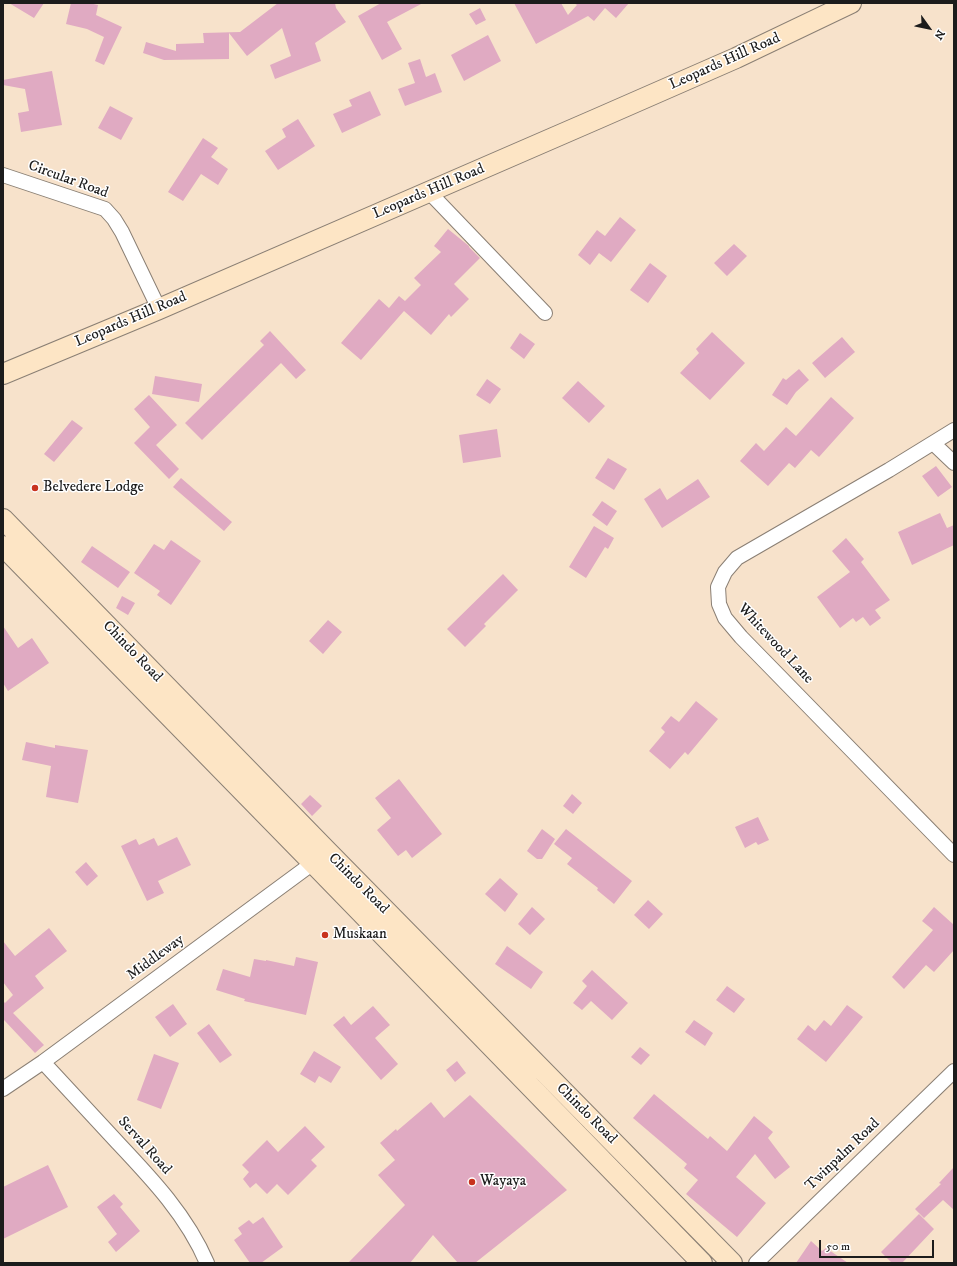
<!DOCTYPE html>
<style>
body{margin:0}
#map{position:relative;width:957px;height:1266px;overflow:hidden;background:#f7e2cb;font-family:"IM FELL DW Pica",serif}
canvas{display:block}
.frame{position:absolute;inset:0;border:4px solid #1c1c1c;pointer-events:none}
.north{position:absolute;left:909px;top:8px;width:40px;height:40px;-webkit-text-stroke:3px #fff;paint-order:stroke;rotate:123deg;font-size:11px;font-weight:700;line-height:16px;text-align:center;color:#1c1c1c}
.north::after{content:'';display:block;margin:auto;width:14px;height:18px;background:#1c1c1c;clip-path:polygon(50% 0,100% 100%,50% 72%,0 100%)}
.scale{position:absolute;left:819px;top:1240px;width:115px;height:18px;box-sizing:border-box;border:2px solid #1c1c1c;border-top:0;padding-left:5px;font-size:12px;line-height:14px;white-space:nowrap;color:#1c1c1c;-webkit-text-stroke:3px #fff;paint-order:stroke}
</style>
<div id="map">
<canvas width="957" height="1266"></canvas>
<div class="frame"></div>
<div class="north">N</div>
<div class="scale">50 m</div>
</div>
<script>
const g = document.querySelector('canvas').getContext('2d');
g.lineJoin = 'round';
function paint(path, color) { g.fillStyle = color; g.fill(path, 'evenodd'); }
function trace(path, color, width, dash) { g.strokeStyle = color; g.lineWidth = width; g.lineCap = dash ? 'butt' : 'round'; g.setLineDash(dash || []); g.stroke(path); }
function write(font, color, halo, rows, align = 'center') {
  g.font = font + ' "IM FELL DW Pica",serif'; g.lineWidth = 3; g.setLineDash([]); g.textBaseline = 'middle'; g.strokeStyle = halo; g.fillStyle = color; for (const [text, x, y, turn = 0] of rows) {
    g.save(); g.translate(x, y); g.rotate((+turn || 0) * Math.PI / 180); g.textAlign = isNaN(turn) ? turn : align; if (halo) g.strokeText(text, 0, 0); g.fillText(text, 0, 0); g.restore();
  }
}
paint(new Path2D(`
 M 9,3 L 44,3 L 34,18 Z
 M 71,3 L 89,3 L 98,5 L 96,15 L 122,27 L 104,65 L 95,61 L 104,37 L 87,29 L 66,24 Z
 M 278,3 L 335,3 L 336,8 L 346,22 L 315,43 L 321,61 L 275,79 L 270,65 L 291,56 L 282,28 L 247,56 L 229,33 L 229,59 L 164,60 L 143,53 L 146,42 L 176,51 L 176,44 L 204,43 L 203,33 L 240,32 Z
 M 381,3 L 423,3 L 387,22 L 402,49 L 382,60 L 358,16 Z
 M 514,3 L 561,3 L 568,15 L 577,5 L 574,3 L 629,3 L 616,18 L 605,8 L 594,21 L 588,16 L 536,44 Z
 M 480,8 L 486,20 L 476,25 L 469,14 Z
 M 488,35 L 501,61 L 464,81 L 451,55 Z
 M 420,59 L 426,77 L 435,73 L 442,92 L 405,106 L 398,89 L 415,83 L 408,63 Z
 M 52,71 L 62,125 L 21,132 L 18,113 L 29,111 L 25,89 L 3,85 L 3,80 Z
 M 370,91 L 381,115 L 342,133 L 333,114 L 352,106 L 349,100 Z
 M 110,106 L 133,118 L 121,140 L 98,128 Z
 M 298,119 L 315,146 L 278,170 L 265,151 L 286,137 L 282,129 Z
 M 203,138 L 218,148 L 211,157 L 228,169 L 218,185 L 201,174 L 183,201 L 168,192 Z
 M 620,217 L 636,230 L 611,262 L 599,253 L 590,265 L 578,255 L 597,230 L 605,236 Z
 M 448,229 L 469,246 L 469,247 L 480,258 L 454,284 L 469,299 L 451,317 L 449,314 L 431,335 L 404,311 L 361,360 L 341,343 L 379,299 L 389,308 L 399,296 L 405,301 L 421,285 L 414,278 L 441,252 L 434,246 Z
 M 734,244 L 747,256 L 727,276 L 714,263 Z
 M 650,263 L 667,276 L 648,303 L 630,290 Z
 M 270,331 L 306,370 L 296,379 L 281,363 L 202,440 L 185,423 L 264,345 L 260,341 Z
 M 712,332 L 745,363 L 710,400 L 680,373 L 699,353 L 696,349 Z
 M 520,333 L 535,344 L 524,359 L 510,348 Z
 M 842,337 L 855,352 L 825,378 L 812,363 Z
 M 799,369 L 809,380 L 796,392 L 787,405 L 772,395 L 783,378 L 786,380 Z
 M 155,376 L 202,384 L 199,402 L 152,394 Z
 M 487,379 L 501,389 L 490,404 L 476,395 Z
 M 578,381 L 605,406 L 589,423 L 562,398 Z
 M 149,395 L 177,425 L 156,445 L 179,469 L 169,479 L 134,443 L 150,427 L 134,409 Z
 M 831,397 L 854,418 L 819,457 L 811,450 L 795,468 L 789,463 L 768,486 L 740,461 L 756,443 L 764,451 L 786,427 L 796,436 Z
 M 72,420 L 83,428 L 54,462 L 44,454 Z
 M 497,429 L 501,457 L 463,463 L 459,435 Z
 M 608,458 L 627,469 L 614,490 L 595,478 Z
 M 936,466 L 952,487 L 938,497 L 922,476 Z
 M 181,478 L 232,522 L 224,531 L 173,487 Z
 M 698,479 L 710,497 L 662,528 L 644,499 L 660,488 L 667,500 Z
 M 602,501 L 617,511 L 607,526 L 592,515 Z
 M 940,513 L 947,528 L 954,525 L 954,545 L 912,565 L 898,532 Z
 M 594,526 L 614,538 L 608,549 L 605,547 L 586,578 L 569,567 Z
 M 846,538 L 864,559 L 861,562 L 890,600 L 875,610 L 881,618 L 870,626 L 863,617 L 856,622 L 853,618 L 840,628 L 817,597 L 850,572 L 832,551 Z
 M 171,540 L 201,561 L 171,605 L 157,595 L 160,591 L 134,573 L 154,544 L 164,550 Z
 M 92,546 L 130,572 L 118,588 L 81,562 Z
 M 503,574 L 518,590 L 484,624 L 486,626 L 465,647 L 447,629 Z
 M 122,596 L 135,603 L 128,615 L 116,608 Z
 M 328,620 L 342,632 L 323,654 L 309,641 Z
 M 3,626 L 18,648 L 32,638 L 49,663 L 8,691 L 3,683 Z
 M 696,701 L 718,719 L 688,755 L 685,752 L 670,769 L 649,751 L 665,732 L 661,728 L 671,716 L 679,722 Z
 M 26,742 L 55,748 L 55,745 L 88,750 L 78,803 L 46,797 L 51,766 L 22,760 Z
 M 399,779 L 442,834 L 412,858 L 406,850 L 398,856 L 377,830 L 391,818 L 375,798 Z
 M 572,794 L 582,803 L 573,814 L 563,806 Z
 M 310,795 L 322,806 L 312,816 L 301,804 Z
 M 758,817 L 769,840 L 758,845 L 756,842 L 745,848 L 735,827 Z
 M 542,829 L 555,839 L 542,859 L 537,859 L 527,851 Z
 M 566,829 L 632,881 L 614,904 L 597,890 L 598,888 L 567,864 L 572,858 L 554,844 Z
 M 177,837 L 191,865 L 158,881 L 164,893 L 147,901 L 121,846 L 136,839 L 139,845 L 154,838 L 158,846 Z
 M 86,862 L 98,876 L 87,886 L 75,872 Z
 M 500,878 L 518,894 L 505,912 L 485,894 Z
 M 648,900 L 663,914 L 649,929 L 634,915 Z
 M 532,907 L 545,919 L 530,935 L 518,924 Z
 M 934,907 L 954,925 L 954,950 L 934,972 L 926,965 L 904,989 L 892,977 L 933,930 L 922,921 Z
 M 49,928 L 67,951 L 35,976 L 44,988 L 13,1013 L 44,1045 L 35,1053 L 4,1020 L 3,1021 L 3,1001 L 5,1003 L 13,995 L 3,982 L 3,941 L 15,956 Z
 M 507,946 L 543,972 L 531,989 L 495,964 Z
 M 296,957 L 318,962 L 306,1015 L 244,1001 L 245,999 L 216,990 L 223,969 L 250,977 L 254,959 L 266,961 L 266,960 L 294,966 Z
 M 592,970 L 628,1003 L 612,1020 L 591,1001 L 582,1010 L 573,1003 L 587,986 L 582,981 Z
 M 727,986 L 745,999 L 734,1013 L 716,1000 Z
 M 173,1004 L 187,1024 L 170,1037 L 155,1017 Z
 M 847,1005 L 863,1017 L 826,1062 L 797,1039 L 808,1025 L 815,1031 L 824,1020 L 831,1026 Z
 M 373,1006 L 390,1025 L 375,1038 L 398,1064 L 381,1080 L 333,1025 L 344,1016 L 351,1025 Z
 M 694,1020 L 713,1033 L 705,1046 L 685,1032 Z
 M 209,1024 L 232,1055 L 220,1063 L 197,1033 Z
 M 640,1047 L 650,1055 L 641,1065 L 631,1057 Z
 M 314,1051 L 341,1067 L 331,1083 L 319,1076 L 315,1083 L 300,1074 Z
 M 154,1054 L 179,1063 L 161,1109 L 137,1100 Z
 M 457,1061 L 466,1073 L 455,1082 L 446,1070 Z
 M 654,1094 L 708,1139 L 710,1136 L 727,1151 L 754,1116 L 773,1132 L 768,1138 L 790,1167 L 775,1179 L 755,1154 L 736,1177 L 766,1203 L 737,1237 L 686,1194 L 698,1180 L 684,1168 L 687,1164 L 633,1118 Z
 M 470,1095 L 567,1190 L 475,1263 L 458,1263 L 433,1235 L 410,1263 L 348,1263 L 405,1205 L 378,1175 L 395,1160 L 380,1143 L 396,1129 L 397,1131 L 431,1102 L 444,1118 Z
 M 305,1126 L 325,1147 L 311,1160 L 317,1166 L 288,1195 L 277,1184 L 267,1194 L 256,1183 L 250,1188 L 243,1179 L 249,1172 L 242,1165 L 267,1140 L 278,1152 Z
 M 48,1165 L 68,1207 L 3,1239 L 3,1187 Z
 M 954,1167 L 954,1210 L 943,1200 L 924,1218 L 915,1209 L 941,1184 L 939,1183 Z
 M 114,1194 L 123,1204 L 120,1207 L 140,1231 L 116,1252 L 108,1242 L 117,1234 L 97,1207 Z
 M 919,1214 L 934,1229 L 902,1263 L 892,1263 L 881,1252 Z
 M 263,1217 L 283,1247 L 261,1263 L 250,1263 L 234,1240 L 242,1234 L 238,1228 L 249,1220 L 253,1224 Z
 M 811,1241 L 822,1251 L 826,1248 L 848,1263 L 796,1263 Z`), '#e0aac2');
const street = new Path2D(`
 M 3,175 L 105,209 L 114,219 L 122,232 L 159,309
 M 429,192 L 545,313
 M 954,430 L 889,470 L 737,558 L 725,572 L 718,587 L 719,604 L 725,618 L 741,637 L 954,855
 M 933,443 L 954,463
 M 43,1062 C 68,1089 93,1116 118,1143 C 152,1179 187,1216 207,1263
 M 3,1089 L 43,1062 L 313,863 L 319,857
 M 756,1263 L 954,1071`);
const secondary = new Path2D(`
 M 3,374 L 159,309 L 599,118 L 736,58 L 851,3
 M 3,519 L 326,850 L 732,1263
 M 3,546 L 313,863 L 702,1263`);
trace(street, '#8a7f74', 16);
trace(secondary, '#8a7f74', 22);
trace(street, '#fff', 14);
trace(secondary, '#fde5c5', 20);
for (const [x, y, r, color] of [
 [35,488,4,"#c8321e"],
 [325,935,4,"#c8321e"],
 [472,1182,4,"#c8321e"]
]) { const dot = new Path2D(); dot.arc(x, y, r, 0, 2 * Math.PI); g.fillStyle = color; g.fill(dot); trace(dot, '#fff', 1.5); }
write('15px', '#1c1c1c', '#fff', [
 ["Leopards Hill Road",725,62,-24],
 ["Circular Road",68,180,20],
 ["Leopards Hill Road",429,192,-23],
 ["Leopards Hill Road",131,320,-23],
 ["Whitewood Lane",775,644,47],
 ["Chindo Road",132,652,46],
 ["Chindo Road",358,884,45],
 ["Middleway",156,958,-36],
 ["Chindo Road",586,1114,45],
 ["Serval Road",144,1146,48],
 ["Twinpalm Road",843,1155,-44]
]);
write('15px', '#1c1c1c', '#fff', [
 ["Belvedere Lodge",43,488],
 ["Muskaan",333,935],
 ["Wayaya",480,1182]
], 'left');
</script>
